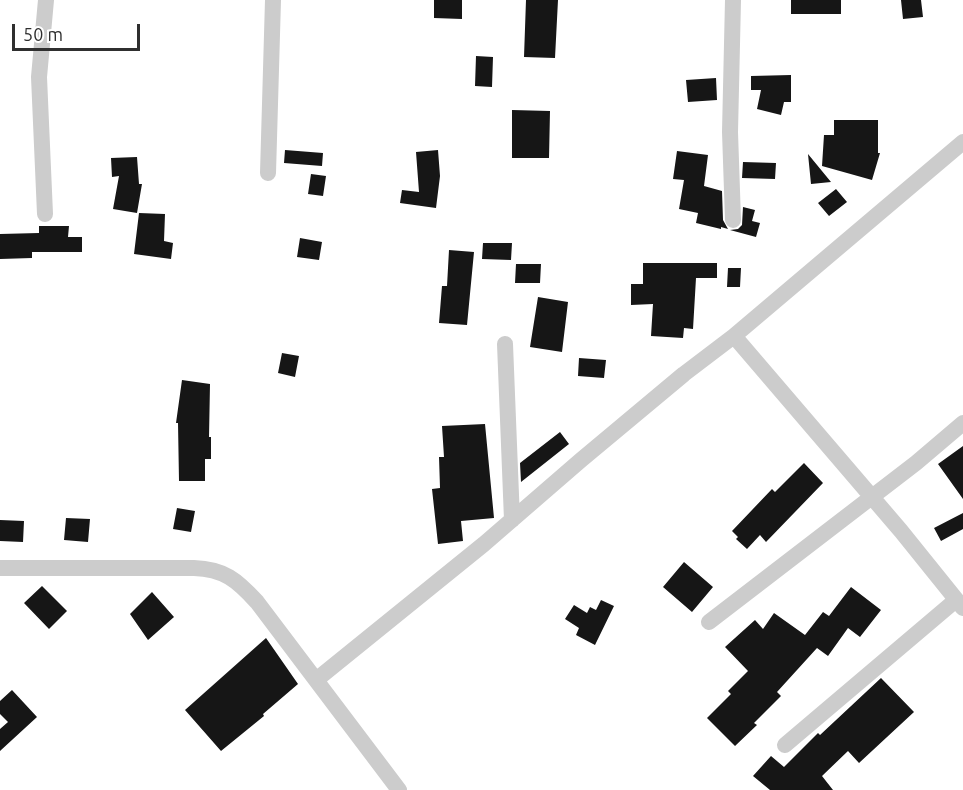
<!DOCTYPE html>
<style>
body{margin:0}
#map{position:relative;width:963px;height:790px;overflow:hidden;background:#fff;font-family:Ubuntu,sans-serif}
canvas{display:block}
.scale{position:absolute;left:12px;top:24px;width:128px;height:27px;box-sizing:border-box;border:3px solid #2f2f2f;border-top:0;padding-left:8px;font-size:18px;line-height:21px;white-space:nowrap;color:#2f2f2f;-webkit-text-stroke:4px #fff;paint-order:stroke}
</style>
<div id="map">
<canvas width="963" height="790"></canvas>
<div class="scale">50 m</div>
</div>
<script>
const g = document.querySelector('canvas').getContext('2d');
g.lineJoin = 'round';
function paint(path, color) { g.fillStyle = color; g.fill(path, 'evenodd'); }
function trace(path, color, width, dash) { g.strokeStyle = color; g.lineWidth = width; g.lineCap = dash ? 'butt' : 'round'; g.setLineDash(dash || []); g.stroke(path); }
paint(new Path2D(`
 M 434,0 L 462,0 L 462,19 L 434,18 Z
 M 526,0 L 558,0 L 555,58 L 524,57 Z
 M 791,0 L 841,0 L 841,14 L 791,14 Z
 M 901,0 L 921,0 L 923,17 L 903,19 Z
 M 476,56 L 493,57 L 492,87 L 475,86 Z
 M 791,75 L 791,102 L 784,102 L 781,115 L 757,109 L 761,90 L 751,90 L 751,76 Z
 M 716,78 L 717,100 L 688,102 L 686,80 Z
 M 512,110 L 550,111 L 549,158 L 512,158 Z
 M 834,120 L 878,120 L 878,153 L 880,153 L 872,180 L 822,166 L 824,135 L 834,135 Z
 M 285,150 L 323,153 L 322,166 L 284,163 Z
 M 438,150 L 440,176 L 436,208 L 400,203 L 402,190 L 419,192 L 416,152 Z
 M 677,151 L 708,155 L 704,186 L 722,191 L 723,220 L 728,229 L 721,227 L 721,229 L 696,223 L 698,213 L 679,209 L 684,180 L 673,179 Z
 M 808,154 L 831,182 L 811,184 Z
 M 137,157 L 139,184 L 142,184 L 137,213 L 113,209 L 119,176 L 112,177 L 111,158 Z
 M 743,162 L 776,163 L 775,179 L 742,178 Z
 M 311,174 L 326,176 L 323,196 L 308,194 Z
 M 836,189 L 847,202 L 829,216 L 818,203 Z
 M 743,207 L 755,210 L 752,221 L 760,223 L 756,237 L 730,230 L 738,229 L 742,225 Z
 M 139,213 L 165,214 L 164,241 L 173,243 L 171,259 L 134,254 Z
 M 39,226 L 69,226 L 68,237 L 82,237 L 82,252 L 32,252 L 32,258 L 0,259 L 0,234 L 39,233 Z
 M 300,238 L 322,242 L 319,260 L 297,257 Z
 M 483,243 L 512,243 L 511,260 L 482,259 Z
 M 449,250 L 474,252 L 467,325 L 439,323 L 442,286 L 447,286 Z
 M 643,263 L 717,263 L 717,278 L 696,278 L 693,329 L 684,328 L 683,338 L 651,336 L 653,304 L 631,305 L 631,284 L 643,284 Z
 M 516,264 L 541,264 L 540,283 L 515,283 Z
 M 728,268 L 741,268 L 740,287 L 727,287 Z
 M 538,297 L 568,302 L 562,352 L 530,347 Z
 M 282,353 L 299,356 L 295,377 L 278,373 Z
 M 579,358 L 606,360 L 604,378 L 578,376 Z
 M 182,380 L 210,384 L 209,437 L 211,437 L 211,459 L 205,459 L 205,481 L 179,481 L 178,423 L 176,423 Z
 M 485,424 L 494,518 L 461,521 L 463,541 L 438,544 L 432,489 L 440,488 L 439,457 L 444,457 L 442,426 Z
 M 560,432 L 569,444 L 521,482 L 520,463 Z
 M 963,446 L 963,499 L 938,464 Z
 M 804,463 L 823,483 L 766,542 L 760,535 L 747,549 L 736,539 L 738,537 L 732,531 L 772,489 L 775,492 Z
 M 177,508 L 195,511 L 191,532 L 173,529 Z
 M 963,513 L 963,529 L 941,541 L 934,528 Z
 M 66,518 L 90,519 L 88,542 L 64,540 Z
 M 0,520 L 24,521 L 23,542 L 0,541 Z
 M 684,562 L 713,587 L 692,612 L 663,587 Z
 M 42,586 L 67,611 L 49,629 L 24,603 Z
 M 851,587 L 881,610 L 860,637 L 848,628 L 828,656 L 817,648 L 777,692 L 781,696 L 754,723 L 757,725 L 735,746 L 707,718 L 731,694 L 728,691 L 748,671 L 725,647 L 755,620 L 763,629 L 774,613 L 805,635 L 823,612 L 829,616 Z
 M 152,592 L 174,617 L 148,640 L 130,614 Z
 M 601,600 L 614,606 L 595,645 L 576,635 L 579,628 L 565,619 L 574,605 L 587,613 L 590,607 L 596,610 Z
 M 266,638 L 298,684 L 263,714 L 264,716 L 221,751 L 185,710 Z
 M 881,678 L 914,712 L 859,763 L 848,751 L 822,776 L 833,790 L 770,790 L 753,776 L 771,756 L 784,767 L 818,733 L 820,735 Z
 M 12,690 L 37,717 L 0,751 L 0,729 L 8,722 L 0,714 L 0,701 Z`), '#161616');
trace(new Path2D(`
 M 733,0 L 730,132 L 733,220
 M 268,173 L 273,0
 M 45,214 L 39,77 L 46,0
 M 734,336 L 901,531 L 963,608
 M 505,344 L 512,520
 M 0,568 L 194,568 C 224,569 237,580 257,602 L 399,790
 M 709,622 L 916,463 L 963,423
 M 316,680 L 484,544 L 581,460 L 684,374 L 734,336 L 963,142
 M 785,745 L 956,600`), '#ccc', 16);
</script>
